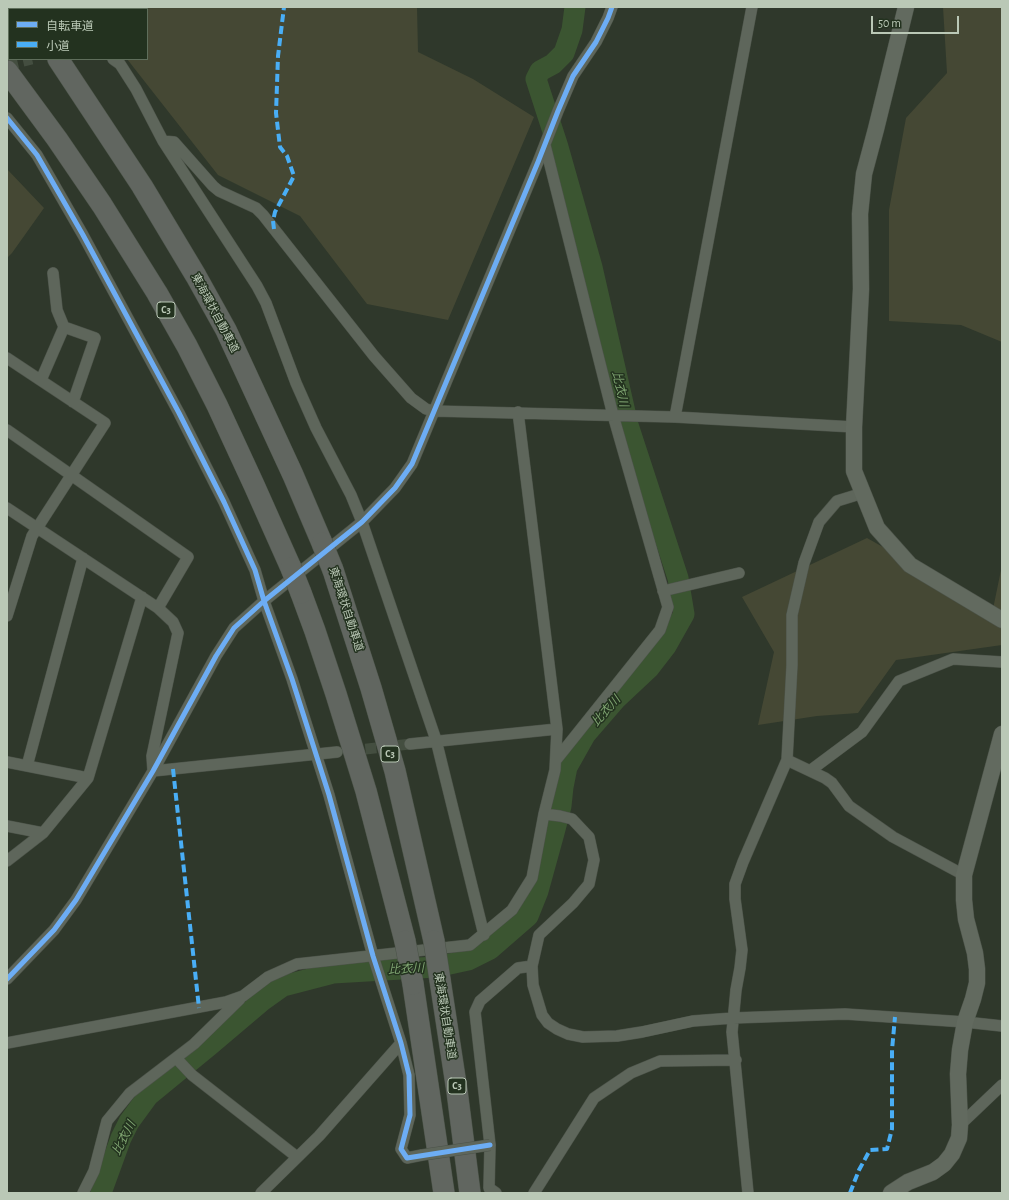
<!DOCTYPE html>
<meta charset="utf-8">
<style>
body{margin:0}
#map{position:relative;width:1009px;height:1200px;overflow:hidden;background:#2f382b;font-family:"Alegreya Sans","Noto Sans JP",sans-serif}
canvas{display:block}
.frame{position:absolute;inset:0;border:8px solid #bac8b6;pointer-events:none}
.legend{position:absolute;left:8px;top:8px;width:140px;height:52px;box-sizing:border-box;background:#23321f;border:1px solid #5f6e5b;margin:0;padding:5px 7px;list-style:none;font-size:12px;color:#bac8b6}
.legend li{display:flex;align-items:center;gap:8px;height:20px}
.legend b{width:20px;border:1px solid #5f6e5b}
.scale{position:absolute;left:871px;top:16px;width:88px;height:18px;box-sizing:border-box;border:2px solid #bac8b6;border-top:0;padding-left:5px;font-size:12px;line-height:14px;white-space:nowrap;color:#bac8b6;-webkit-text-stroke:3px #23321f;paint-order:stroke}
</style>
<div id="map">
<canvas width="1009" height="1200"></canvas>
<div class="frame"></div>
<ul class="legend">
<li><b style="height:5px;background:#6dadf4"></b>自転車道</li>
<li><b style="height:5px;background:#49aef6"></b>小道</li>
</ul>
<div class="scale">50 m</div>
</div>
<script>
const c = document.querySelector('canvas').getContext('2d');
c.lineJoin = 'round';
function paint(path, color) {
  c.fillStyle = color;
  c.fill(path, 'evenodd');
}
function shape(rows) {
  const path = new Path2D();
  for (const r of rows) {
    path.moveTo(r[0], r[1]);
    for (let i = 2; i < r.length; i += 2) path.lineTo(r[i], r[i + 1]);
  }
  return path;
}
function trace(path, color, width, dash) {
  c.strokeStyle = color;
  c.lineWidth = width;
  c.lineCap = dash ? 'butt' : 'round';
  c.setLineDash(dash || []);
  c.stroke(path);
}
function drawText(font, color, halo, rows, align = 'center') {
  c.font = font + ' "Alegreya Sans","Noto Sans JP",sans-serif';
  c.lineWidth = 3;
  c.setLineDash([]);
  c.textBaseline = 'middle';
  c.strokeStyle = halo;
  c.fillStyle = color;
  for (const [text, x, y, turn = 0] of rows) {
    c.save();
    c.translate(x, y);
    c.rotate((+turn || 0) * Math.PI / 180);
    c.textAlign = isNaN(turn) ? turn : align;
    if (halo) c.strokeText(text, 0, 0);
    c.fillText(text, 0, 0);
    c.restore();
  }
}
paint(shape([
 [55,7,417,7,418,52,473,79,534,117,448,320,367,304,300,216,218,175,127,59,147,59,147,9,57,9],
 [943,7,1002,7,1002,342,961,325,889,321,889,210,906,118,947,73],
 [7,169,44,208,12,253,7,258],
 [867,538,993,609,1002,565,1002,645,896,660,858,713,817,716,758,725,774,652,742,597]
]), '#454834');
trace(shape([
 [101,1193,121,1138,129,1122,148,1096,209,1046,262,1001,283,986,333,973,436,967,468,960,490,949,528,916,538,891,554,833,561,806,563,787,567,767,585,735,617,698,649,668,666,646,684,614,678,578,628,425,592,267,558,147,536,79,540,71,553,64,564,53,572,30,575,7]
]), '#3b5531', 21);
trace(shape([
 [7,65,32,59],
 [349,751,410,744]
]), '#444e40', 11, [11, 5.5]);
const street = shape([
 [113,59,120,64,136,89,163,141,257,286,266,303,296,383,316,428,351,495,362,522,436,740,484,935],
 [7,118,37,155,83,235,179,413,224,502,255,570,264,601,292,679,329,795,373,956,401,1043,409,1075,410,1115,401,1149,407,1158,422,1155],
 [163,141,174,142,213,186,219,191,256,208,263,215,374,356,411,398,426,409,434,411,675,417,854,427],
 [545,145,613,415,668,607,660,630,556,760],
 [53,273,57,310,64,327,95,338,73,402],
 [7,358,105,423,32,536,7,616],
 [41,380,64,327],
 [675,417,752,7],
 [7,430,188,557,158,608],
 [7,508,158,608,173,622,178,633,152,756,153,771],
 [663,591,739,573],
 [410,744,557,729],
 [787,760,825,778,832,783,849,806,893,837,964,875],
 [7,762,88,778],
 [27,766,83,558],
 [811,770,862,732,899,681,953,659,1002,662],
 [153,771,337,752],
 [544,814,560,816,572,819,589,837,594,860,589,884,573,903,539,935,532,966,533,985,542,1015,548,1023,557,1029,568,1034,583,1037,617,1036,642,1032,693,1021,733,1018,845,1014,965,1022,1002,1026],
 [7,826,43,833],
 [7,861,43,833,88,778,142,597],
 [7,979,54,930,76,900,153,771,216,656,234,628,264,601,362,522,395,488,412,464,538,162,558,111,573,76,596,42,608,18,612,7],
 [7,1043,226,1002,243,996,268,977,297,964,470,945,512,910,532,878,544,814,555,770,557,729,518,412],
 [176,1058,192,1075,297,1157],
 [960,1125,1002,1085],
 [83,1193,94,1171,107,1121,130,1093,194,1044,240,999],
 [261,1193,319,1136,401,1043],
 [496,1193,489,1188,490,1145,475,1012,480,1001,518,968,532,966],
 [534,1193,594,1098,631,1073,660,1061,736,1060],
 [748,1193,732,1032,736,990,740,968,742,950,735,899,735,884,743,862,787,760,792,665,792,615,804,563,819,522,837,501,863,493]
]);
const secondary = shape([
 [906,7,876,129,864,174,860,214,861,289,854,427,854,471,877,528,910,565,1002,620],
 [891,1193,908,1182,933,1172,944,1164,952,1154,959,1138,960,1125,958,1074,960,1050,965,1022,973,999,977,983,977,969,975,953,966,919,964,900,964,875,1002,734]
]);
const highway = shape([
 [18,7,20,9],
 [58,59,142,186,196,276,226,330,293,475,322,543],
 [7,71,57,139,102,205,157,293,187,346,217,405,254,485,291,568],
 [333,570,371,688,395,771,434,941],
 [301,593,315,631,336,694,366,791,405,941],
 [440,980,457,1091,470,1193],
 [413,984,444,1193]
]);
trace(street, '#4c5349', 12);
trace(secondary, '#4c5349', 17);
trace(highway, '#4b5348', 22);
trace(street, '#5e665b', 11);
trace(secondary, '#626a5f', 16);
trace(highway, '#616660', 21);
const streetBridge = shape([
 [422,1155,490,1145]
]);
const highwayBridge = shape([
 [322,543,333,570],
 [291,568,301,593],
 [405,941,413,984],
 [434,941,440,980]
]);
trace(streetBridge, '#4c5349', 12, []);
trace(highwayBridge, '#4b5348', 22, []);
trace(streetBridge, '#5e665b', 11);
trace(highwayBridge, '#616660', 21);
trace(shape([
 [274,229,273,221,275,212,294,176,287,156,280,147,276,113,278,56,284,7],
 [173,769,199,1008],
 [850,1193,859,1170,870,1150,887,1149,892,1129,892,1050,895,1017]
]), '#49aef6', 4, [8, 4]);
trace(shape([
 [7,118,37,155,83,235,179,413,224,502,255,570,264,601,292,679,329,795,373,956,401,1043,409,1075,410,1115,401,1149,407,1158,490,1145],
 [7,979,54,930,76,900,153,771,216,656,234,628,264,601,362,522,395,488,412,464,538,162,558,111,573,76,596,42,608,18,612,7]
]), '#6dadf4', 5);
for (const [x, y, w] of [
 [166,310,18],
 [390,754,18],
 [457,1086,18]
]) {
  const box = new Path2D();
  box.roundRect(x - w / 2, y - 8, w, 16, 3);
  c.fillStyle = '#23321f';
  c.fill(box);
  trace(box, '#bac8b6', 1);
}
drawText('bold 10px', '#bac8b6', null, [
 ["C3",166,310],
 ["C3",390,754],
 ["C3",457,1086]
]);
drawText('11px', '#bac8b6', '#23321f', [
 ["東海環状自動車道",215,313,62],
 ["東海環状自動車道",346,609,72],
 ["東海環状自動車道",445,1016,81]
]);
drawText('italic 12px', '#7fa471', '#23321f', [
 ["比衣川",620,389,77],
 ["比衣川",606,711,-48],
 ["比衣川",406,969,-3],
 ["比衣川",124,1138,-63]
]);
</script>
